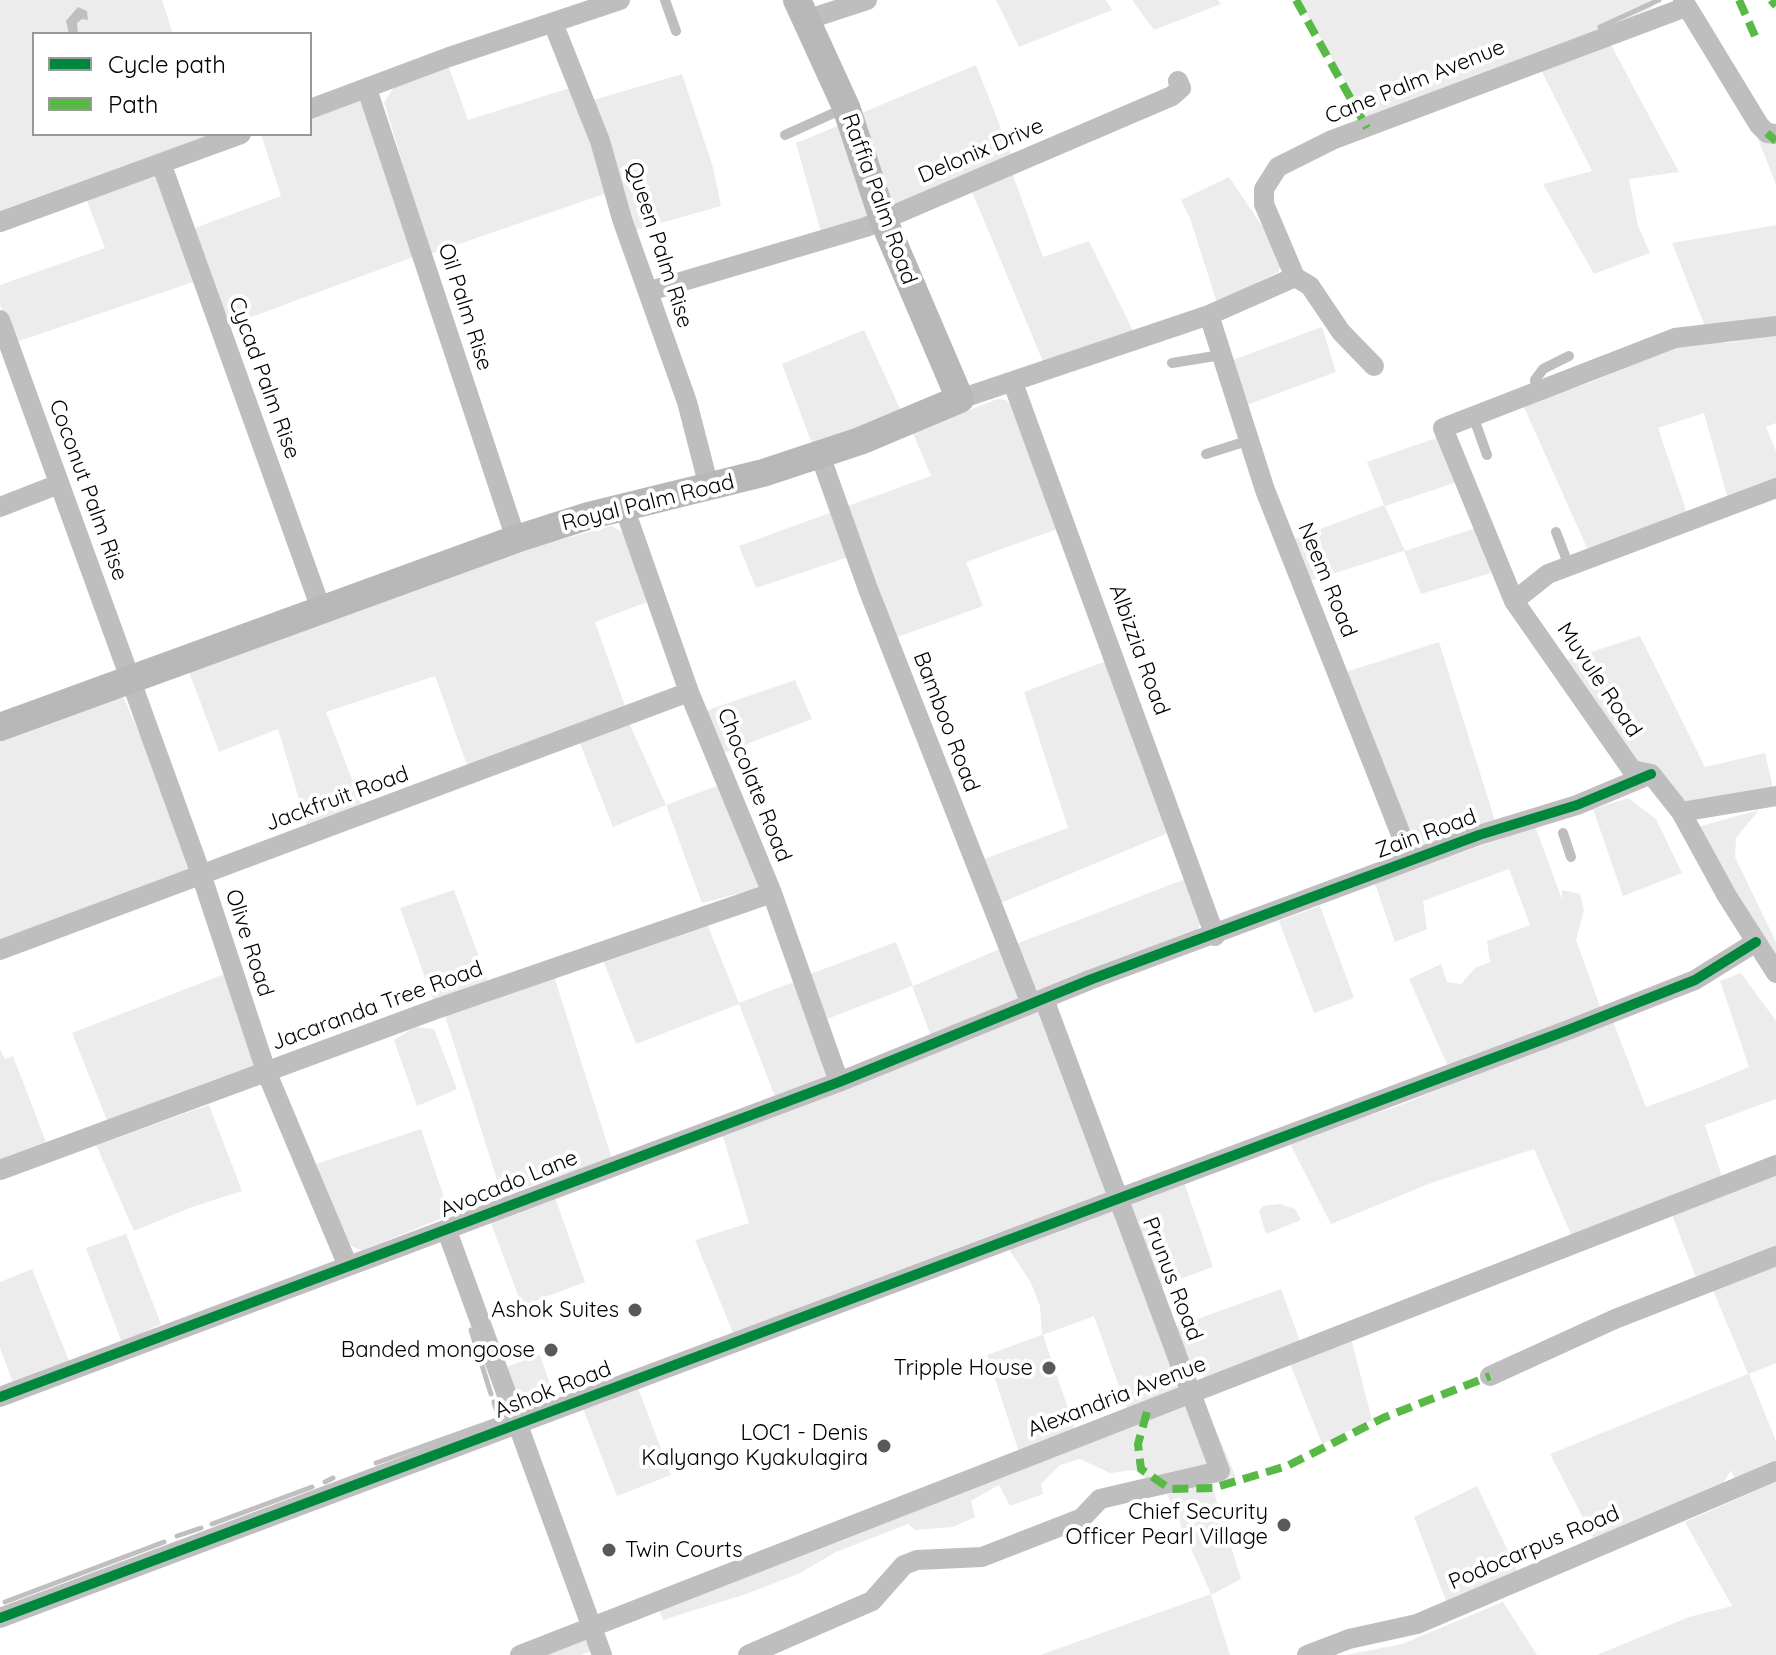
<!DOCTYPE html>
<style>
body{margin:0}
#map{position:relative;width:1776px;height:1655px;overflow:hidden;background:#fff;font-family:Quicksand,sans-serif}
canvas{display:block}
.legend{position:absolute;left:32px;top:32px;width:280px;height:104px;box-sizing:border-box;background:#fff;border:2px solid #999;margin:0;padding:10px 14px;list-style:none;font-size:24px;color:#000}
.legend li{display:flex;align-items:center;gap:16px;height:40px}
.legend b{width:40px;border:2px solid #999}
</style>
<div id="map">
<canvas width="1776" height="1655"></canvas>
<ul class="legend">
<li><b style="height:10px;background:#00873e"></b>Cycle path</li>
<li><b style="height:10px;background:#58b947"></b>Path</li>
</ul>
</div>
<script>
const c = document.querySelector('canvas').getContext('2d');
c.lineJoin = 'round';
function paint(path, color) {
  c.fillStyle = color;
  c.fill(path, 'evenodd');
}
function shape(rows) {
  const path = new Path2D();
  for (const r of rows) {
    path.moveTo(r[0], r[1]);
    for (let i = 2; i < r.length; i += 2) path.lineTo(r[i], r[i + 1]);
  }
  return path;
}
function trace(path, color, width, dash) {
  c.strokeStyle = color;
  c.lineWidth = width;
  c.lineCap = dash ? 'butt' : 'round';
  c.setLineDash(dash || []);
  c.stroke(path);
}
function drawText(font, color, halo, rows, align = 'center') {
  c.font = font + ' Quicksand,sans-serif';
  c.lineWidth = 8;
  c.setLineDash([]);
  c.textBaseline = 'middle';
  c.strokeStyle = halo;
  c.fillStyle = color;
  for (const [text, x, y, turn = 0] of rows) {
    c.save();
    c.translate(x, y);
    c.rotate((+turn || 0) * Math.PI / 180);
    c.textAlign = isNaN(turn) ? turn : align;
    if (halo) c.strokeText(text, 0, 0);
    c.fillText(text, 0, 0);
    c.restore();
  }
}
paint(shape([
 [0,0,162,0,173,34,34,34,34,134,207,134,209,141,0,217],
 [996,0,1106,0,1112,10,1019,47],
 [1132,0,1218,0,1221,4,1154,30],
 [1299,0,1660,0,1651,8,1601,30,1366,119],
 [1610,43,1679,172,1629,179,1638,226,1650,253,1594,274,1543,184,1592,171,1541,70],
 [448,65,468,120,570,88,590,132,607,193,430,254,384,102,395,86],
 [976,65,1013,159,884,212,857,115],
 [682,74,713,167,721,206,636,230,590,101],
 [361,100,416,256,227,326,192,229,281,196,261,134,310,134,310,116],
 [847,122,873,216,822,236,796,143],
 [1758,139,1776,142,1776,185,1774,179],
 [1011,170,1043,257,1089,241,1134,333,1044,364,970,187],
 [157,172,193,282,16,342,0,305,0,285,105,248,86,198],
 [1229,177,1279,251,1281,266,1278,272,1217,303,1190,218,1181,200],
 [1776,225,1776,323,1706,329,1672,243],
 [1322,327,1336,372,1241,407,1230,361],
 [864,330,902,413,814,449,782,364],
 [1776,335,1776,423,1766,427,1776,451,1776,483,1728,500,1704,413,1658,428,1688,516,1588,550,1523,405,1589,383,1670,349,1707,340,1727,343],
 [997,399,1006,400,1013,407,1060,528,966,562,983,606,895,638,845,507,931,476,913,433],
 [1439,437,1457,482,1385,506,1405,551,1476,528,1491,573,1421,594,1404,551,1310,581,1291,540,1384,505,1367,462],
 [835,511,851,556,756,588,739,546],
 [612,526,622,532,629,546,647,602,595,622,626,709,468,768,435,676,326,712,363,808,308,829,278,729,219,752,188,669,526,549],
 [1640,636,1705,767,1765,753,1774,793,1697,814,1668,802,1647,786,1564,661],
 [1439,642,1496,824,1418,847,1363,724,1346,672],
 [1106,661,1168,833,998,904,981,860,1068,828,1024,692],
 [795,680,812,719,718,755,705,711],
 [122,694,155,769,192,872,0,942,0,741],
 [629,723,666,805,730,781,767,886,702,903,666,805,613,827,579,741],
 [1628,798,1656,819,1682,873,1623,896,1593,809],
 [1759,810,1736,838,1735,857,1776,942,1776,971,1690,829],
 [1535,826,1562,899,1562,890,1580,894,1584,910,1576,940,1602,1012,1449,1069,1409,979,1441,964,1447,982,1461,984,1475,968,1490,962,1487,941,1530,925,1509,869,1423,901,1427,929,1395,942,1375,884],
 [1188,878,1201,921,1197,932,1041,991,1032,988,1016,944],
 [454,890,489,984,435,1005,400,908],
 [1320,906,1354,998,1314,1013,1279,921],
 [705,919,739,1003,796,981,826,1076,820,1082,776,1099,739,1004,636,1044,601,955],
 [896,942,913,986,1002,948,1021,994,1017,1006,932,1039,912,986,822,1021,805,976],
 [227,973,258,1067,109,1125,72,1033],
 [553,973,612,1159,502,1195,445,1016],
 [1741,973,1776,1021,1776,1099,1705,1125,1723,1180,1573,1239,1534,1149,1431,1183,1331,1224,1289,1142,1398,1106,1612,1019,1646,1107,1701,1087,1749,1067,1720,981],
 [1048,1007,1123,1197,997,1233,733,1333,695,1240,749,1223,721,1130],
 [415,1027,434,1029,457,1089,417,1106,394,1040],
 [0,1049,5,1059,13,1056,48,1147,0,1165],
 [209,1105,242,1191,192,1207,134,1231,96,1145],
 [421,1129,450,1215,363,1250,357,1249,349,1244,316,1164],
 [1776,1173,1776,1254,1699,1285,1672,1215],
 [1183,1179,1213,1267,1157,1287,1126,1199],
 [553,1192,585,1282,522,1306,489,1218],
 [1112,1204,1181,1388,1127,1409,1094,1316,1043,1335,1075,1429,1019,1452,987,1355,1042,1335,1040,1306,1031,1283,1008,1248],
 [1279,1204,1295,1209,1301,1220,1266,1234,1259,1211,1263,1206],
 [126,1234,161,1324,122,1343,86,1248],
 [1776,1262,1776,1363,1749,1374,1776,1441,1776,1467,1736,1483,1731,1470,1720,1489,1597,1545,1550,1454,1748,1374,1712,1288],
 [32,1269,70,1363,13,1383,0,1348,0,1282],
 [1281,1289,1300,1341,1205,1377,1196,1374,1175,1327],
 [1351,1338,1372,1420,1322,1444,1289,1361],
 [540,1355,556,1402,522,1413,503,1368],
 [637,1385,671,1475,617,1496,582,1406],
 [1201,1396,1236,1477,1212,1485,1241,1579,1211,1595,1230,1655,1040,1655,1211,1594,1166,1492,1134,1470,1110,1473,1080,1459,1060,1465,1041,1484,1043,1494,1010,1506,999,1485,971,1501,975,1517,953,1527,915,1530,908,1524,836,1552,800,1573,749,1593,663,1620,658,1607],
 [1776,1482,1776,1655,1597,1655,1689,1617,1732,1606,1685,1522],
 [1477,1486,1522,1580,1450,1611,1414,1517],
 [1503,1602,1537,1655,1346,1655,1402,1644],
 [587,1635,591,1651,581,1655,537,1655]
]), '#ececec');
paint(shape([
 [78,7,87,11,88,20,82,19,77,23,78,34,69,34,66,21]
]), '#bfbfbf');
trace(shape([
 [1600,27,1659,0],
 [471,1330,491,1394],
 [376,1463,499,1419,494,1402],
 [325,1482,333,1478],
 [212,1524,312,1487],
 [177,1536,201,1528],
 [5,1602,164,1542]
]), '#bfbfbf', 5);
trace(shape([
 [665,0,676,31],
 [785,135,845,108],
 [1172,363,1221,355],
 [1537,390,1535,380,1543,369,1569,356],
 [1473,416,1487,455],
 [1206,454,1247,441],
 [1556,532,1569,566],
 [1563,833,1571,857]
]), '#bebebe', 10);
trace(shape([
 [1683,0,1759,125,1767,133,1776,134],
 [806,20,867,0],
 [553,23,600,141,622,219,687,402,709,487],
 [367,89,516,539],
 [310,109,449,57,620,0],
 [161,163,321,609],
 [0,222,241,134],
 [1295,277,1264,204,1264,189,1278,167,1332,140,1686,7],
 [1295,277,1310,286,1341,332,1374,366],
 [650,291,866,227,1172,96,1181,88,1178,81],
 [1209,315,1265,490,1411,860],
 [0,320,201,874,266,1071,348,1266],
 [1776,326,1675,338,1443,428,1514,601,1632,770,1651,774,1681,812,1727,896,1776,973],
 [1013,383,1215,936],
 [960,399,1209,315,1295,277],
 [820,455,868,589,1031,1004],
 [0,507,59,484],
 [624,507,689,692,772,893,839,1082],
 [1514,601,1548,574,1776,488],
 [1681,812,1776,796],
 [0,950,689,692],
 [0,1170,436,1009,772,893],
 [447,1231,602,1655],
 [1490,1376,1615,1319,1776,1256],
 [0,1397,839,1082,1092,979,1479,835,1577,805,1651,774],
 [0,1618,1568,1030,1695,980,1756,942],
 [520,1655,1776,1165],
 [748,1655,872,1601,904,1565,917,1560,982,1557,1082,1518,1100,1499,1220,1471,1044,999],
 [1307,1655,1349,1639,1417,1624,1776,1471]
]), '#bebebe', 20);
trace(shape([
 [0,727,516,539,588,516,763,473,860,441,960,399,883,219,846,107,797,0]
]), '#b8b8b8', 28);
trace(shape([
 [1296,0,1367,128],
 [1739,0,1755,36],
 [1771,0,1776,6],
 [1767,133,1776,141],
 [1147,1412,1138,1444,1141,1469,1170,1489,1213,1488,1287,1466,1383,1418,1490,1376]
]), '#58b947', 8, [16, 8]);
trace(shape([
 [0,1397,839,1082,1092,979,1479,835,1577,805,1651,774],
 [0,1618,1568,1030,1695,980,1756,942]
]), '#00873e', 10);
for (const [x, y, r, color] of [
 [635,1310,8,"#595959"],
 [551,1350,8,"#595959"],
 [1049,1368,8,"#595959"],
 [884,1446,8,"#595959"],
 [1284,1525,8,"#595959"],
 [609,1550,8,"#595959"]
]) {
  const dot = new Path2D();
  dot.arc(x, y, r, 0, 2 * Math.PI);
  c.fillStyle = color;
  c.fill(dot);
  trace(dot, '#fff', 3);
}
drawText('22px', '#000', '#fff', [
 ["Cane Palm Avenue",1415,82,-22],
 ["Delonix Drive",981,151,-23],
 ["Raffia Palm Road",879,199,70],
 ["Queen Palm Rise",659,245,72],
 ["Oil Palm Rise",465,307,72],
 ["Cycad Palm Rise",264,378,70],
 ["Coconut Palm Rise",88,490,70],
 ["Royal Palm Road",648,503,-14],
 ["Neem Road",1327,580,68],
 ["Albizzia Road",1139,650,70],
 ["Muvule Road",1599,680,56],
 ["Bamboo Road",946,722,69],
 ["Chocolate Road",754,785,68],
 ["Jackfruit Road",337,799,-20],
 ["Zain Road",1426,834,-20],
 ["Olive Road",249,943,72],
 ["Jacaranda Tree Road",377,1006,-20],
 ["Avocado Lane",509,1184,-22],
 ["Prunus Road",1172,1279,69],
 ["Ashok Road",553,1390,-21],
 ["Alexandria Avenue",1117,1397,-21],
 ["Podocarpus Road",1534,1548,-23]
]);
drawText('22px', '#000', '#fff', [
 ["Ashok Suites",619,1310],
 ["Banded mongoose",535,1350],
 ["Tripple House",1033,1368],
 ["LOC1 - Denis",868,1433],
 ["Kalyango Kyakulagira",868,1458],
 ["Chief Security",1268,1512],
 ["Officer Pearl Village",1268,1537],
 ["Twin Courts",625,1550,"left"]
], 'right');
</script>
